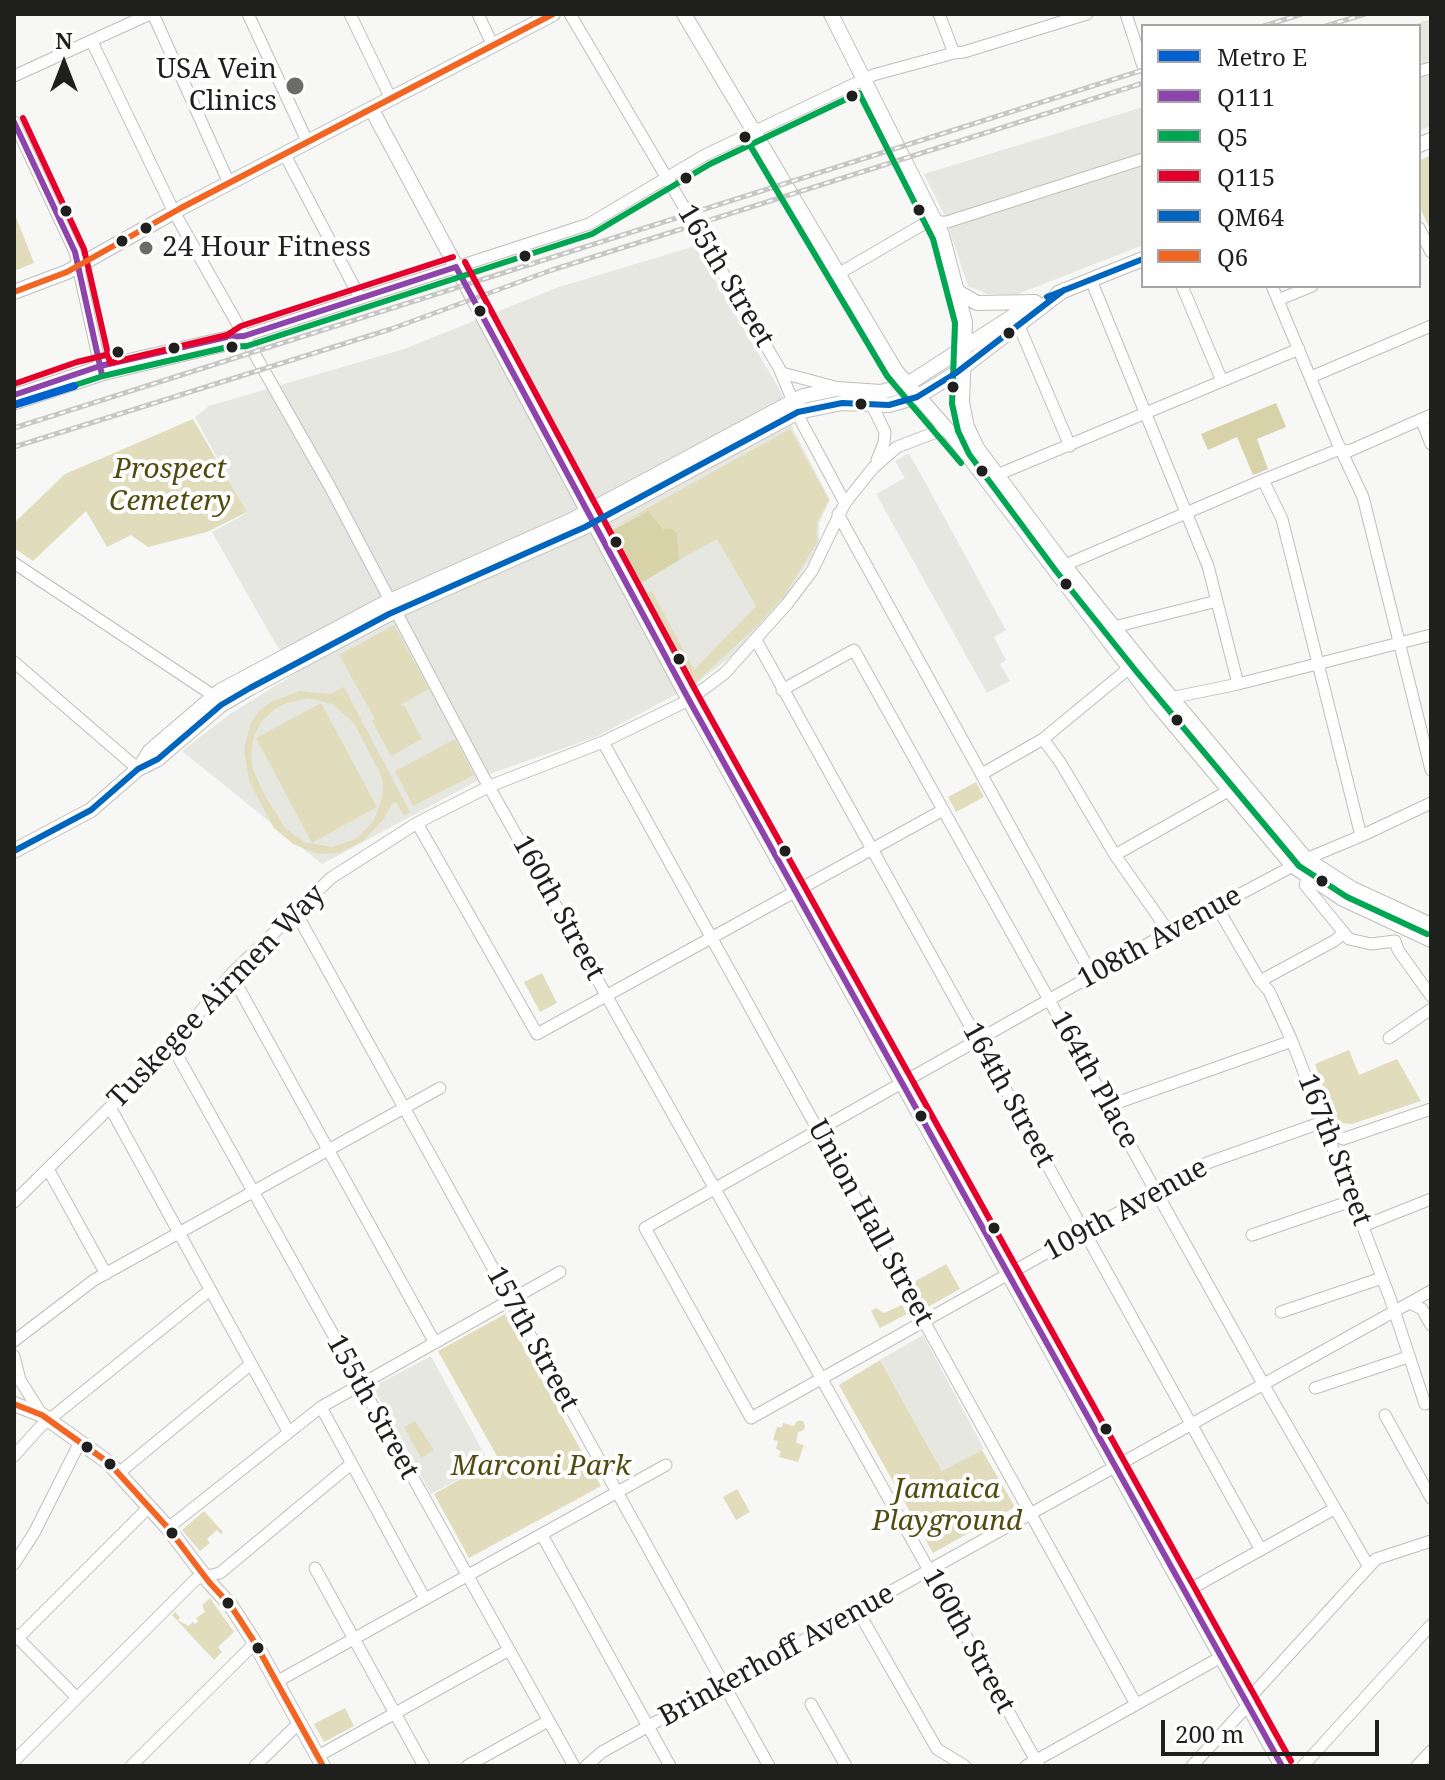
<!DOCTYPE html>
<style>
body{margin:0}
#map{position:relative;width:1445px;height:1780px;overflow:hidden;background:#f7f7f5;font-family:"Noto Serif",serif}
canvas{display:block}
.frame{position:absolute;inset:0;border:16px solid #1f1f1e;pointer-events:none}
.legend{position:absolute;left:1141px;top:24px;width:280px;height:264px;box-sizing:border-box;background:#fff;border:2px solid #a5a5a5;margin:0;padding:10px 14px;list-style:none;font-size:24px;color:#1f1f1e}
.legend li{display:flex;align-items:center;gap:16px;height:40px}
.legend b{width:40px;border:2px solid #a5a5a5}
.north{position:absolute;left:24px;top:24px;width:80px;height:80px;-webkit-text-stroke:6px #fff;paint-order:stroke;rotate:0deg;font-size:22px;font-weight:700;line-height:32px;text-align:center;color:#1f1f1e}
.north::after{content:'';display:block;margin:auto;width:28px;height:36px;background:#1f1f1e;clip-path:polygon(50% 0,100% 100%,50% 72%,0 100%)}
.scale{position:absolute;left:1161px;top:1720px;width:218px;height:36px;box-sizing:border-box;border:4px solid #1f1f1e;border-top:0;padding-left:10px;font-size:24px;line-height:28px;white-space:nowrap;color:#1f1f1e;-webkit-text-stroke:6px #fff;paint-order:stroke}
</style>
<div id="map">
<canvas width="1445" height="1780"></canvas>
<div class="frame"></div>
<ul class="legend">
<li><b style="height:10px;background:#0062cf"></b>Metro E</li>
<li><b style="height:10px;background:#8e44ad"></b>Q111</li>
<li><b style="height:10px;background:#00a651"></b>Q5</li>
<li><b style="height:10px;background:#e4002b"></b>Q115</li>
<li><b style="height:10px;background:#0065bd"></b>QM64</li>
<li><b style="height:10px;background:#f26522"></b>Q6</li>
</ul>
<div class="north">N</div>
<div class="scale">200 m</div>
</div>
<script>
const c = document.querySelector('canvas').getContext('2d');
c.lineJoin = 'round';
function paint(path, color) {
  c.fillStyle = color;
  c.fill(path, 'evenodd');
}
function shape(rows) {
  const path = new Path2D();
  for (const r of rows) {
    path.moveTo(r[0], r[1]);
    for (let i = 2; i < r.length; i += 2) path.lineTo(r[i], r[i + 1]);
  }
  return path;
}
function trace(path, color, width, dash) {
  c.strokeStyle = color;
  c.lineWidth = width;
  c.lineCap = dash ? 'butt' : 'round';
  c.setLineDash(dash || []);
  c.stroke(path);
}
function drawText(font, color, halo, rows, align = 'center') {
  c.font = font + ' "Noto Serif",serif';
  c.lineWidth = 8;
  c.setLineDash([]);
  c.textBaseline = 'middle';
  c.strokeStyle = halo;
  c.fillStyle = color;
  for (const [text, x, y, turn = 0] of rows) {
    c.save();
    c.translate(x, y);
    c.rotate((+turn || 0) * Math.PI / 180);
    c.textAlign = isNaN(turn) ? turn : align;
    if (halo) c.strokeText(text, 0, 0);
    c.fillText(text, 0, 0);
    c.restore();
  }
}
paint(shape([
 [1431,19,1431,126,1419,131,1419,26,1409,26],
 [1143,107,1143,245,1018,294,987,294,968,286,944,214,924,174],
 [695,246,781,392,794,431,830,500,819,523,819,547,784,598,734,654,696,684,596,737,492,773,322,864,182,751,230,714,296,673,275,643,212,532,247,513,195,417,209,406,404,349,559,287],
 [909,453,1006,630,994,637,1006,660,1000,664,1010,681,987,693,876,494,905,478,895,461],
 [923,1335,984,1449,943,1472,880,1360],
 [431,1356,489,1463,431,1494,373,1387]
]), '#e7e7e1');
paint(shape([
 [1431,155,1431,231,1419,206,1419,161],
 [14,212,34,263,14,271],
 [193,419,247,512,207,532,148,547,131,535,107,547,86,511,33,561,14,548,14,523,65,474],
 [790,429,829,500,817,523,817,543,784,596,756,627,693,685,644,593,652,591,694,670,756,606,717,539,679,560,677,534,663,530,648,511,610,529],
 [394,625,429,689,397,707,404,705,422,739,391,756,372,721,375,719,339,655],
 [344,687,410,812,404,816,396,802,392,804,383,820,363,841,339,853,318,854,293,844,274,828,249,781,244,748,251,723,258,712,271,702,300,691,330,694],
 [309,698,332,704,354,723,380,773,383,784,382,798,373,822,356,839,332,847,304,842,285,828,263,792,252,767,251,754,254,736,262,721,275,709,287,703],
 [321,703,377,807,312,843,256,738],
 [455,739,474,775,413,806,395,771],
 [976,782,984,797,956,812,948,797],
 [542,973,557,1003,540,1012,524,982],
 [1349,1050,1359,1075,1397,1059,1421,1101,1352,1124,1340,1123,1333,1114,1315,1064],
 [946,1264,960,1289,926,1308,912,1283],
 [902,1305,907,1314,880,1328,871,1311,876,1308,884,1313],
 [505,1314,601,1486,469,1558,434,1494,498,1458,438,1351],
 [880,1360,942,1471,982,1450,1015,1507,933,1553,839,1385],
 [415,1421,434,1450,421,1458,404,1427],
 [797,1421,803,1421,805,1426,804,1430,798,1432,796,1443,804,1445,798,1462,779,1457,781,1451,776,1449,778,1441,773,1440,777,1427,782,1427,783,1423,794,1426],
 [737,1489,750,1512,736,1520,723,1497],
 [204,1511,223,1532,221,1534,217,1530,207,1539,210,1543,200,1551,182,1530],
 [210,1598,234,1632,218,1647,222,1652,214,1660,172,1615,175,1612,180,1617,178,1620,188,1626,193,1622,195,1624,198,1621,196,1618,205,1612,202,1605],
 [345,1708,354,1726,324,1742,314,1724]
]), '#e1ddbc');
paint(shape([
 [1276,403,1286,427,1257,439,1268,469,1253,475,1237,437,1208,450,1201,434],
 [648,511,663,529,673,529,677,534,679,560,638,585,611,531]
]), '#d7d2a7');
const minor = shape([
 [153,14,229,183],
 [248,14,308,143],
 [350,14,391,99],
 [478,14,493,46],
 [570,14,779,368,802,423,845,503],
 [939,14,954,53],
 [1126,14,1143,66],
 [92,42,174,212,329,485,483,776,1039,1766],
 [1419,71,1431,68],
 [14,76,150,14],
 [14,122,75,252,102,375],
 [285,155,360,298],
 [1419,228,1431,252],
 [838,274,927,222,947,222,1143,159],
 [1091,280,1208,566,1238,684],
 [1182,286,1222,381],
 [1272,286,1338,444,1363,497,1431,770],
 [1278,300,1312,286],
 [1019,326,1070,446],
 [782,373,835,387],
 [1311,377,1431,326],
 [14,395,100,366,227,337,244,336,589,224,705,155,873,75,954,53,964,52,1087,14],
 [14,404,102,375,231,344,240,338],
 [872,405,885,432,884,443,877,460],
 [1421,419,1431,444],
 [997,475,1299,349],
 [1263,480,1282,519,1361,836],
 [838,514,1092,975],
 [14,563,208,692,219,702],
 [1058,568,1263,480,1340,449,1349,451,1431,415],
 [1114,627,1217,601],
 [756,640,1261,1550],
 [14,662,138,769],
 [782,690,854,650,1270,1396,1369,1567],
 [1170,698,1238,684,1431,635],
 [1043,739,1060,762,1115,855,1169,932],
 [603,742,1136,1704],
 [982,774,1043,739,1134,664],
 [1431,803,1361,836,1306,859,1169,932,645,1228,751,1418,1207,1163,1317,1124,1343,1139,1431,1109],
 [417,823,537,1034,943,810],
 [1115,855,1228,791],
 [1308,876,1305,885,1349,939,1371,944,1395,941],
 [1217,907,1260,981,1269,991,1292,1041,1390,1298,1425,1404],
 [295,911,769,1766],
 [1395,941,1398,950,1431,996],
 [231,974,435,1343],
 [1260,981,1334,941,1344,933],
 [1389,1038,1431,1009],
 [172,1046,574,1766],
 [1108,1106,1292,1041],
 [111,1109,288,1431],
 [48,1169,106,1274],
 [14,1202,172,1046,231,974,331,878,417,823,490,786,603,742,689,700,725,673,787,604,812,571,845,503,873,468,897,447,947,428],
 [1363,1226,1431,1199],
 [1252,1235,1354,1200],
 [1410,1303,1422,1309,1431,1325],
 [1281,1312,1382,1278],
 [14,1341,94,1280,440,1088],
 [14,1356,20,1380,42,1415],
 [1315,1388,1408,1357],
 [321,1407,425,1599],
 [1385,1415,1431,1498],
 [14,1456,40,1427,210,1290],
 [120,1472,251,1364],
 [168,1528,321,1407,560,1272],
 [542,1535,670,1766],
 [14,1564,34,1533,80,1442],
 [315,1568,424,1766],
 [1185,1592,1334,1509],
 [858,1611,937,1749,965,1766],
 [14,1634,77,1698],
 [18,1638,149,1507],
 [278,1681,666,1465],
 [811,1704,846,1766],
 [318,1756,509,1650],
 [14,1761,196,1579,220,1573,351,1464],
 [131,1766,255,1643],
 [255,1766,300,1722],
 [467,1766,548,1721],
 [586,1766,602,1752,1431,1291],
 [1026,1766,1221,1657],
 [1192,1766,1248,1705,1253,1694,1376,1559,1431,1541],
 [1303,1766,1431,1625],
 [1417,1766,1431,1751]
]);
const major = shape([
 [684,14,896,371,953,436,1156,703,1293,866,1343,899,1431,940],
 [831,14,942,235,965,322,962,402,967,427,977,448,1064,565,1144,665,1306,859,1351,888,1431,925],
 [372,110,689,700,1282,1766],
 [1419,145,1431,140],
 [14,292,67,272,181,208,553,14],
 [958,292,977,303,1035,302],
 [1058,293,1143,259],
 [140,767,150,751,220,691,383,604,572,520,803,396,837,389,881,392,906,385,1035,302],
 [14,851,91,810,138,769,158,759,221,705,250,688,389,614,585,527,798,412,842,403,889,405,917,397,956,373,1064,290],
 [14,1404,42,1415,109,1463,168,1528,209,1582,231,1606,255,1643,323,1766]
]);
trace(minor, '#bebebc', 13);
trace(major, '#bebebc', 16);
trace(minor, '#fefefe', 11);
trace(major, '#fefefe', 14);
const rail = shape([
 [1264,26,1302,14],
 [1326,26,1365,14],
 [14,428,1143,70],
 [14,447,391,329,552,270,1143,83]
]);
trace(rail, '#c7c7c6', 5);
trace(rail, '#fff', 2, [6]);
trace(shape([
 [14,122,75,252,102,375],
 [456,267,689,700,1282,1766],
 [14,395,100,366,227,337,244,336,456,267]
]), '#8e44ad', 6);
trace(shape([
 [745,137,887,376,961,463],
 [17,404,103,376,228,347,247,346,592,234,710,164,859,93,933,239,955,323,952,404,958,431,969,454,1056,571,1136,671,1299,866,1347,897,1427,934]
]), '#00a651', 6);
trace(shape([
 [23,118,84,249,110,363,227,335,241,326,453,257],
 [465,262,698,695,1291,1761],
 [14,384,77,362,118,352]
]), '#e4002b', 6);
trace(shape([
 [1047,297,1143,259],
 [14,851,91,810,138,769,158,759,221,705,250,688,389,614,585,527,798,412,842,403,889,405,917,397,956,373,1064,290]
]), '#0065bd', 6);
trace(shape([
 [14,292,67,272,181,208,553,14],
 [14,1404,42,1415,109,1463,168,1528,209,1582,231,1606,255,1643,323,1766]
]), '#f26522', 6);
trace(shape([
 [14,405,74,386]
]), '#0062cf', 8);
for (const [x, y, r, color] of [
 [295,86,10,"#6b6b69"],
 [852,96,7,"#1f1f1e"],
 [745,137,7,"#1f1f1e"],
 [686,178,7,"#1f1f1e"],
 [919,210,7,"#1f1f1e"],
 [66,211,7,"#1f1f1e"],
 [146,228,7,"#1f1f1e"],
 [122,241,7,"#1f1f1e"],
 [146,248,8,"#6b6b69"],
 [525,256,7,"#1f1f1e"],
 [480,311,7,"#1f1f1e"],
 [1009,333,7,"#1f1f1e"],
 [232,347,7,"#1f1f1e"],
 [174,348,7,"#1f1f1e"],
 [118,352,7,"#1f1f1e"],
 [953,387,7,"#1f1f1e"],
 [861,404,7,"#1f1f1e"],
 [982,471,7,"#1f1f1e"],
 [616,542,7,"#1f1f1e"],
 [1066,584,7,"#1f1f1e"],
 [679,659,7,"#1f1f1e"],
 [1177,720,7,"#1f1f1e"],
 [785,851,7,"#1f1f1e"],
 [1322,881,7,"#1f1f1e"],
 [921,1116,7,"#1f1f1e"],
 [994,1228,7,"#1f1f1e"],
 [1106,1429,7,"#1f1f1e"],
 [87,1447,7,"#1f1f1e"],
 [110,1464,7,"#1f1f1e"],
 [172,1533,7,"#1f1f1e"],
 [228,1603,7,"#1f1f1e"],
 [258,1648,7,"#1f1f1e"]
]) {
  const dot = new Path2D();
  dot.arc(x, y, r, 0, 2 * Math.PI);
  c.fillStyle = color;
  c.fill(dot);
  trace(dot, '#fff', 3);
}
drawText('28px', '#1f1f1e', '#fff', [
 ["USA Vein",277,70],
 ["Clinics",277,102],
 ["24 Hour Fitness",162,248,"left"]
], 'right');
drawText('28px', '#1f1f1e', '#fff', [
 ["165th Street",725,276,59],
 ["160th Street",558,908,61],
 ["108th Avenue",1160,938,-29],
 ["Tuskegee Airmen Way",217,997,-46],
 ["164th Place",1094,1080,61],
 ["164th Street",1008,1095,61],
 ["167th Street",1334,1150,69],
 ["109th Avenue",1126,1210,-29],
 ["Union Hall Street",870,1223,61],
 ["157th Street",532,1339,61],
 ["155th Street",372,1407,61],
 ["160th Street",968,1641,61],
 ["Brinkerhoff Avenue",777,1656,-29]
]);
drawText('italic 28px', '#524b0f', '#fff', [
 ["Prospect",170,470],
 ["Cemetery",170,502],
 ["Marconi Park",541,1467],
 ["Jamaica",947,1490],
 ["Playground",947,1522]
]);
</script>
